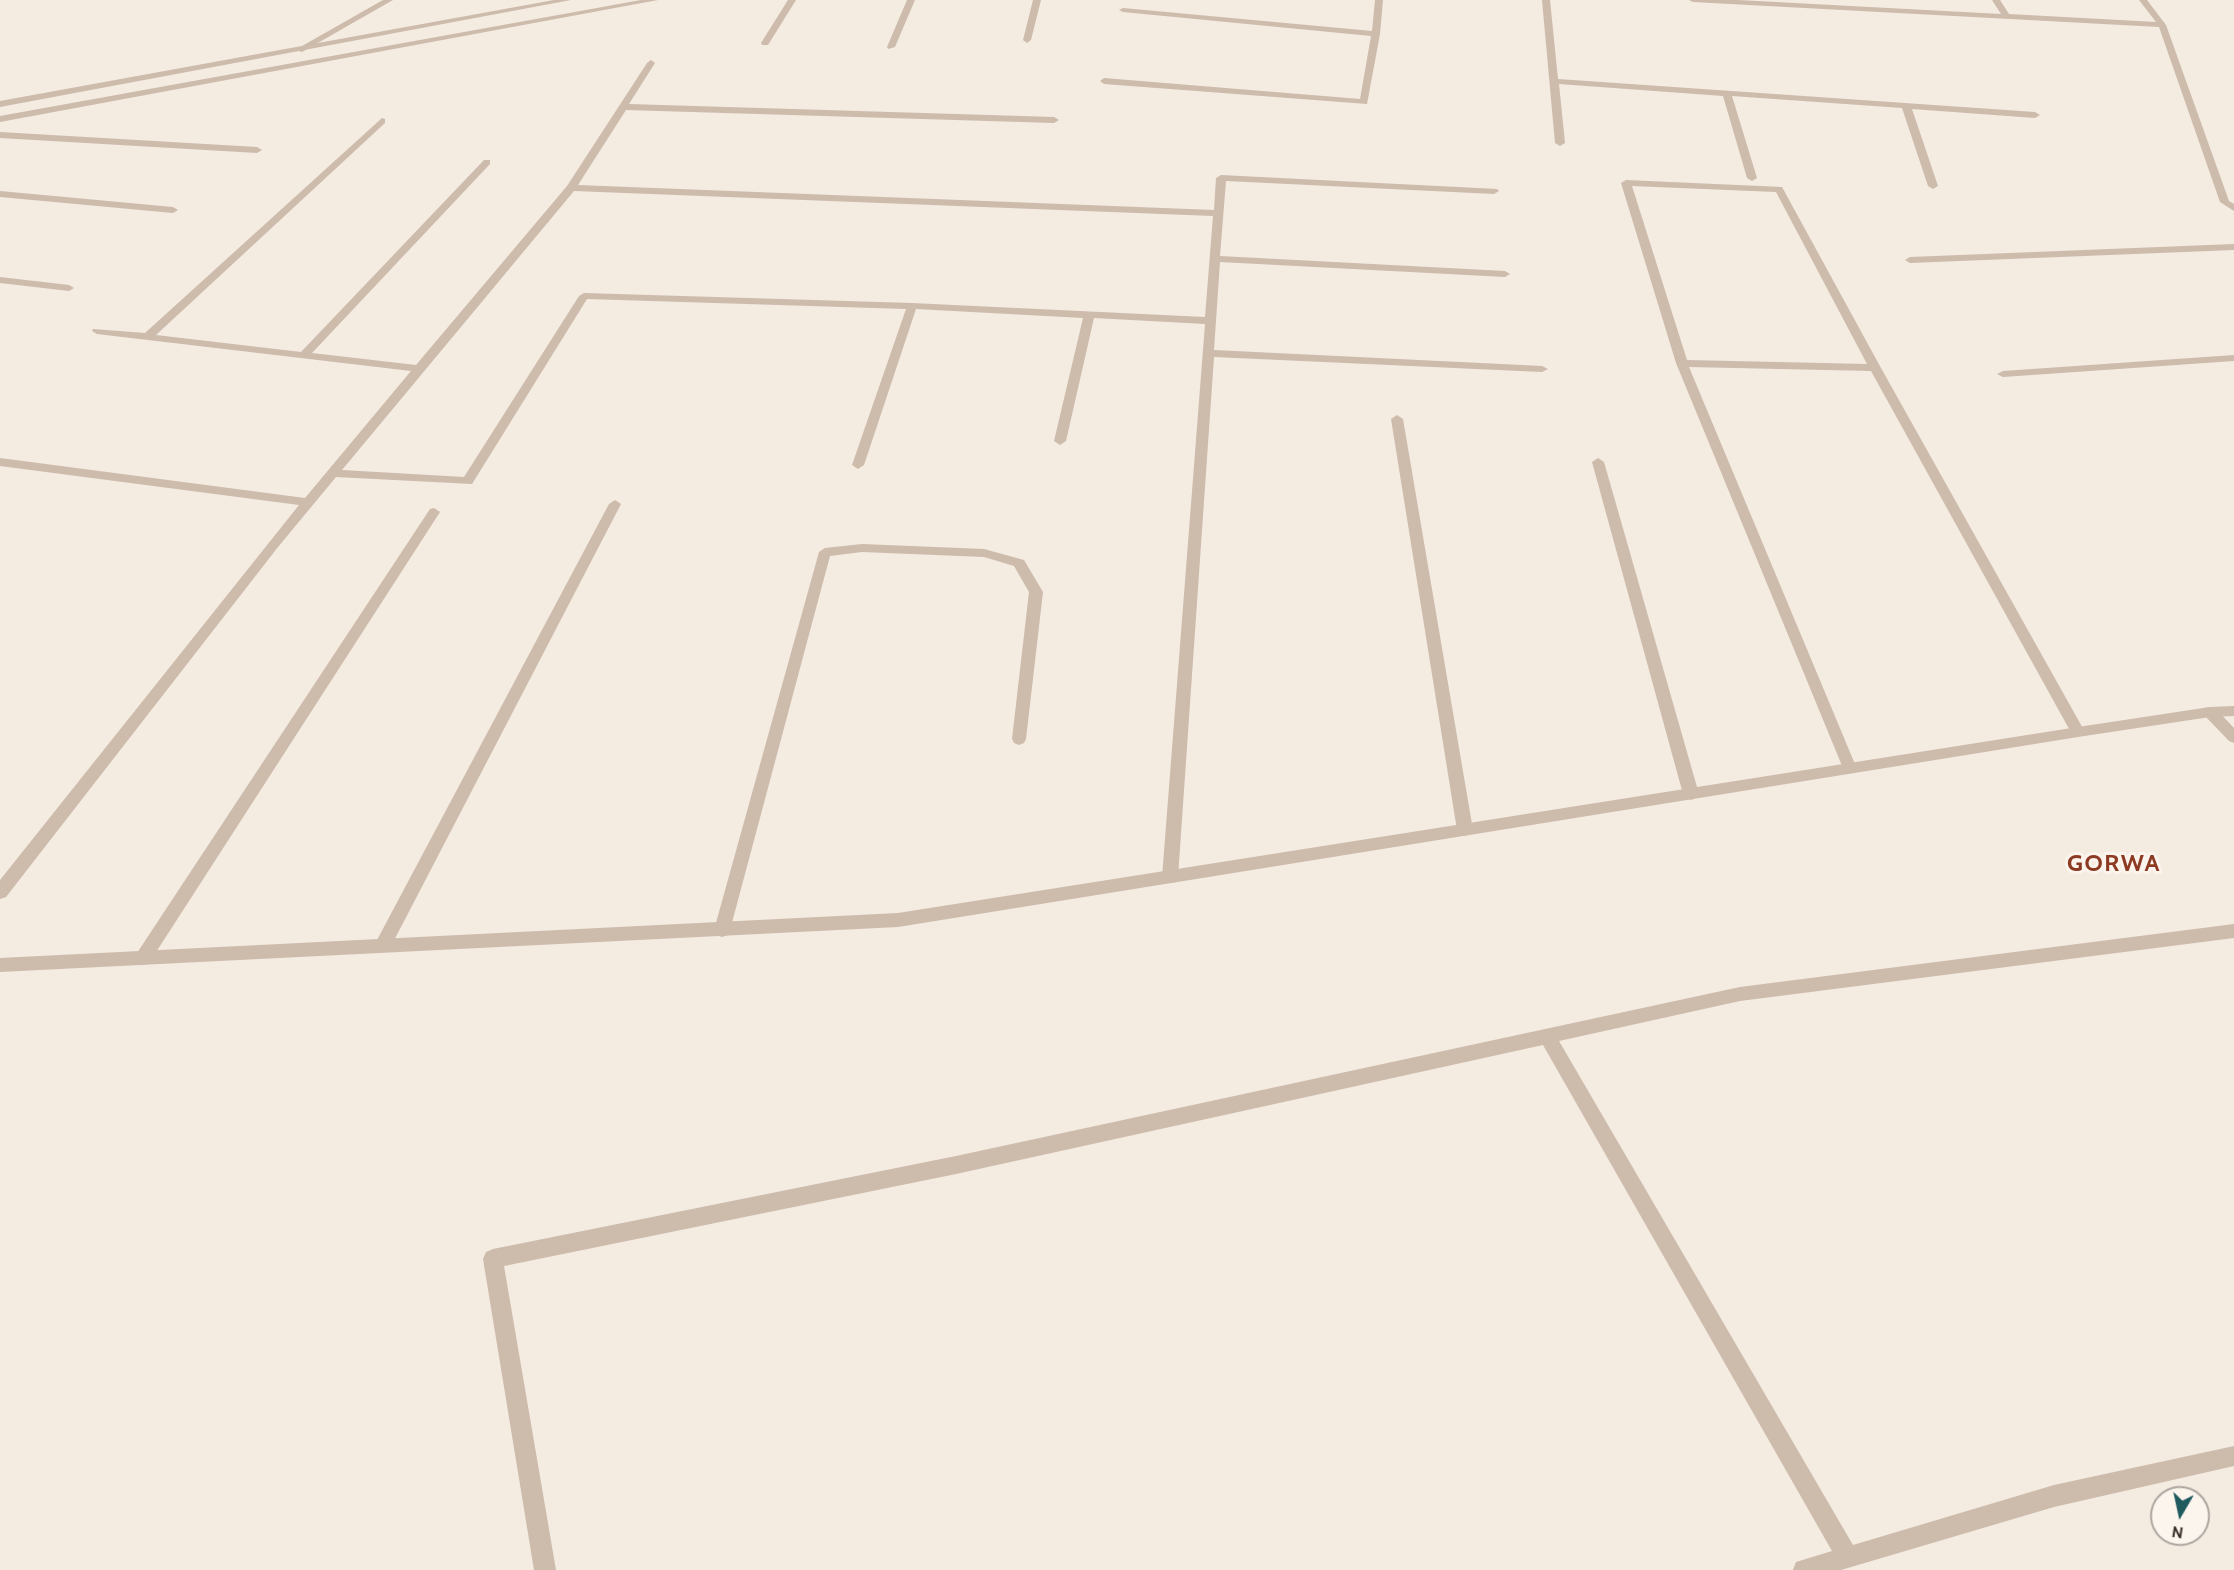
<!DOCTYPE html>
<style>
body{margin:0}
#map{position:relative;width:2234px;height:1570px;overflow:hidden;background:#f4ebe1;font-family:Cabin,sans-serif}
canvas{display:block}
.north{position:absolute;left:2150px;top:1486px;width:60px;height:60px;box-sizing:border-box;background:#fbf5ee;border:2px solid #aea6a0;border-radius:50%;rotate:189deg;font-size:16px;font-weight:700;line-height:24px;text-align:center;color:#3b302b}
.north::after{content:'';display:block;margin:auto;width:21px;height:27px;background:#1f5a5e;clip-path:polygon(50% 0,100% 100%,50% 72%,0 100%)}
</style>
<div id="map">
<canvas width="2234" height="1570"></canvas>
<div class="north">N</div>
</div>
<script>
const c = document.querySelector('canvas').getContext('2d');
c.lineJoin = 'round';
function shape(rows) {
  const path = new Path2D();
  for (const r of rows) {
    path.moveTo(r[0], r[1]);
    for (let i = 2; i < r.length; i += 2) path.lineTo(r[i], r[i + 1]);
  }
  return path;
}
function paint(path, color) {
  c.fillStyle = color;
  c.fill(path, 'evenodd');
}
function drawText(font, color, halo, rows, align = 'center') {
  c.font = font + ' Cabin,sans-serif';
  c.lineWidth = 6;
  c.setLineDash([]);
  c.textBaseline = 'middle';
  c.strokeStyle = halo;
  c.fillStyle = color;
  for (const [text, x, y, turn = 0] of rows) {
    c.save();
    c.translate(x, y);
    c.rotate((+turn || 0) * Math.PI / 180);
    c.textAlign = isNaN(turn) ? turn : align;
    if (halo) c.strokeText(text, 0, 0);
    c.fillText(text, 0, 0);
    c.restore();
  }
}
paint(shape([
 [383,0,393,0,302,52,295,50,383,0],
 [788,0,796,0,768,45,762,45,761,43,788,0],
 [907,0,915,0,895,47,888,49,887,47,907,0],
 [1033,0,1041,0,1031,40,1027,43,1023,40,1033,0],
 [1375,0,1383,0,1380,34,1367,104,1104,84,1100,81,1104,78,1360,99,1371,36,1123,12,1119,10,1123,8,1372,31,1375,0],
 [1542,0,1550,0,1558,79,2035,112,2040,115,2035,118,1912,109,1938,186,1933,189,1928,186,1902,108,1732,96,1757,178,1752,181,1747,178,1723,96,1559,84,1565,143,1560,146,1555,143,1542,0],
 [1689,0,1738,0,2001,14,1992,0,2000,0,2009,14,2156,22,2139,0,2147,0,2166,25,2229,201,2234,204,2234,211,2220,202,2159,27,1693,2,1689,0],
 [651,60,655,63,629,104,1054,117,1059,120,1054,123,626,110,578,185,1214,210,1216,178,1221,175,1497,189,1499,191,1494,194,1226,181,1220,256,1505,271,1510,274,1505,277,1220,262,1214,350,1542,366,1548,369,1542,372,1214,357,1178,877,1176,882,1170,883,1164,882,1162,877,1205,324,1094,318,1066,441,1060,445,1054,441,1083,318,916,309,864,465,858,469,852,465,906,309,587,299,472,484,336,477,278,547,6,897,0,899,0,880,299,505,0,466,0,458,305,498,411,371,97,334,92,331,93,329,145,333,382,118,385,119,385,123,156,335,301,352,484,160,490,160,490,164,312,353,416,365,567,186,647,63,651,60],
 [574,191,1213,216,1205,317,912,303,584,293,579,296,464,477,342,470,574,191],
 [0,132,257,147,262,150,257,153,0,138,0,132],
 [1626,180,1782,187,1881,368,2085,732,2083,736,2073,736,1871,371,1689,367,1857,769,1855,773,1845,773,1676,363,1621,183,1626,180],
 [1632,186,1776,192,1867,364,1687,360,1632,186],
 [0,191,173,207,178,210,173,213,0,197,0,191],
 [2234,244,2234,250,1910,263,1905,260,1910,257,2234,244],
 [0,277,69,285,74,288,69,291,0,283,0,277],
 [2234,355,2234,361,2003,377,1997,374,2003,371,2234,355],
 [1397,415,1403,419,1473,830,1470,834,1465,836,1460,834,1457,830,1391,419,1397,415],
 [1598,458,1604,462,1699,794,1696,798,1691,800,1686,798,1683,794,1592,462,1598,458],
 [615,500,621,504,389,950,383,952,377,950,375,945,377,940,609,504,615,500],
 [434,508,440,512,149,963,143,965,137,963,135,958,137,953,430,509,434,508],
 [862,544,984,549,1024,560,1043,592,1026,739,1024,743,1019,745,1014,743,1012,739,1029,592,1014,566,984,557,862,552,830,556,730,930,728,935,722,937,716,935,714,930,819,552,825,548,862,544],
 [2210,707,2215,708,2234,728,2234,743,2229,741,2205,716,2203,712,2205,708,2210,707],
 [2234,924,2234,938,1740,1001,1559,1041,1853,1545,2054,1485,2234,1446,2234,1466,2054,1507,1841,1570,1793,1570,1796,1562,1832,1551,1543,1045,956,1174,504,1266,556,1570,534,1570,483,1259,486,1252,493,1249,956,1156,1740,987,2234,924]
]), '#cdbbac');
paint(shape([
 [554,0,571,0,0,107,0,101,554,0],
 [641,0,658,0,0,122,0,116,641,0],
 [2234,706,2234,716,2210,717,2078,737,898,927,0,972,0,958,898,913,2078,727,2210,707,2234,706]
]), '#cdbbac');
c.letterSpacing = '1.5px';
drawText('bold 24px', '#8c3b22', '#fbf5ee', [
 ["GORWA",2114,864]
]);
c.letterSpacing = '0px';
</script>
